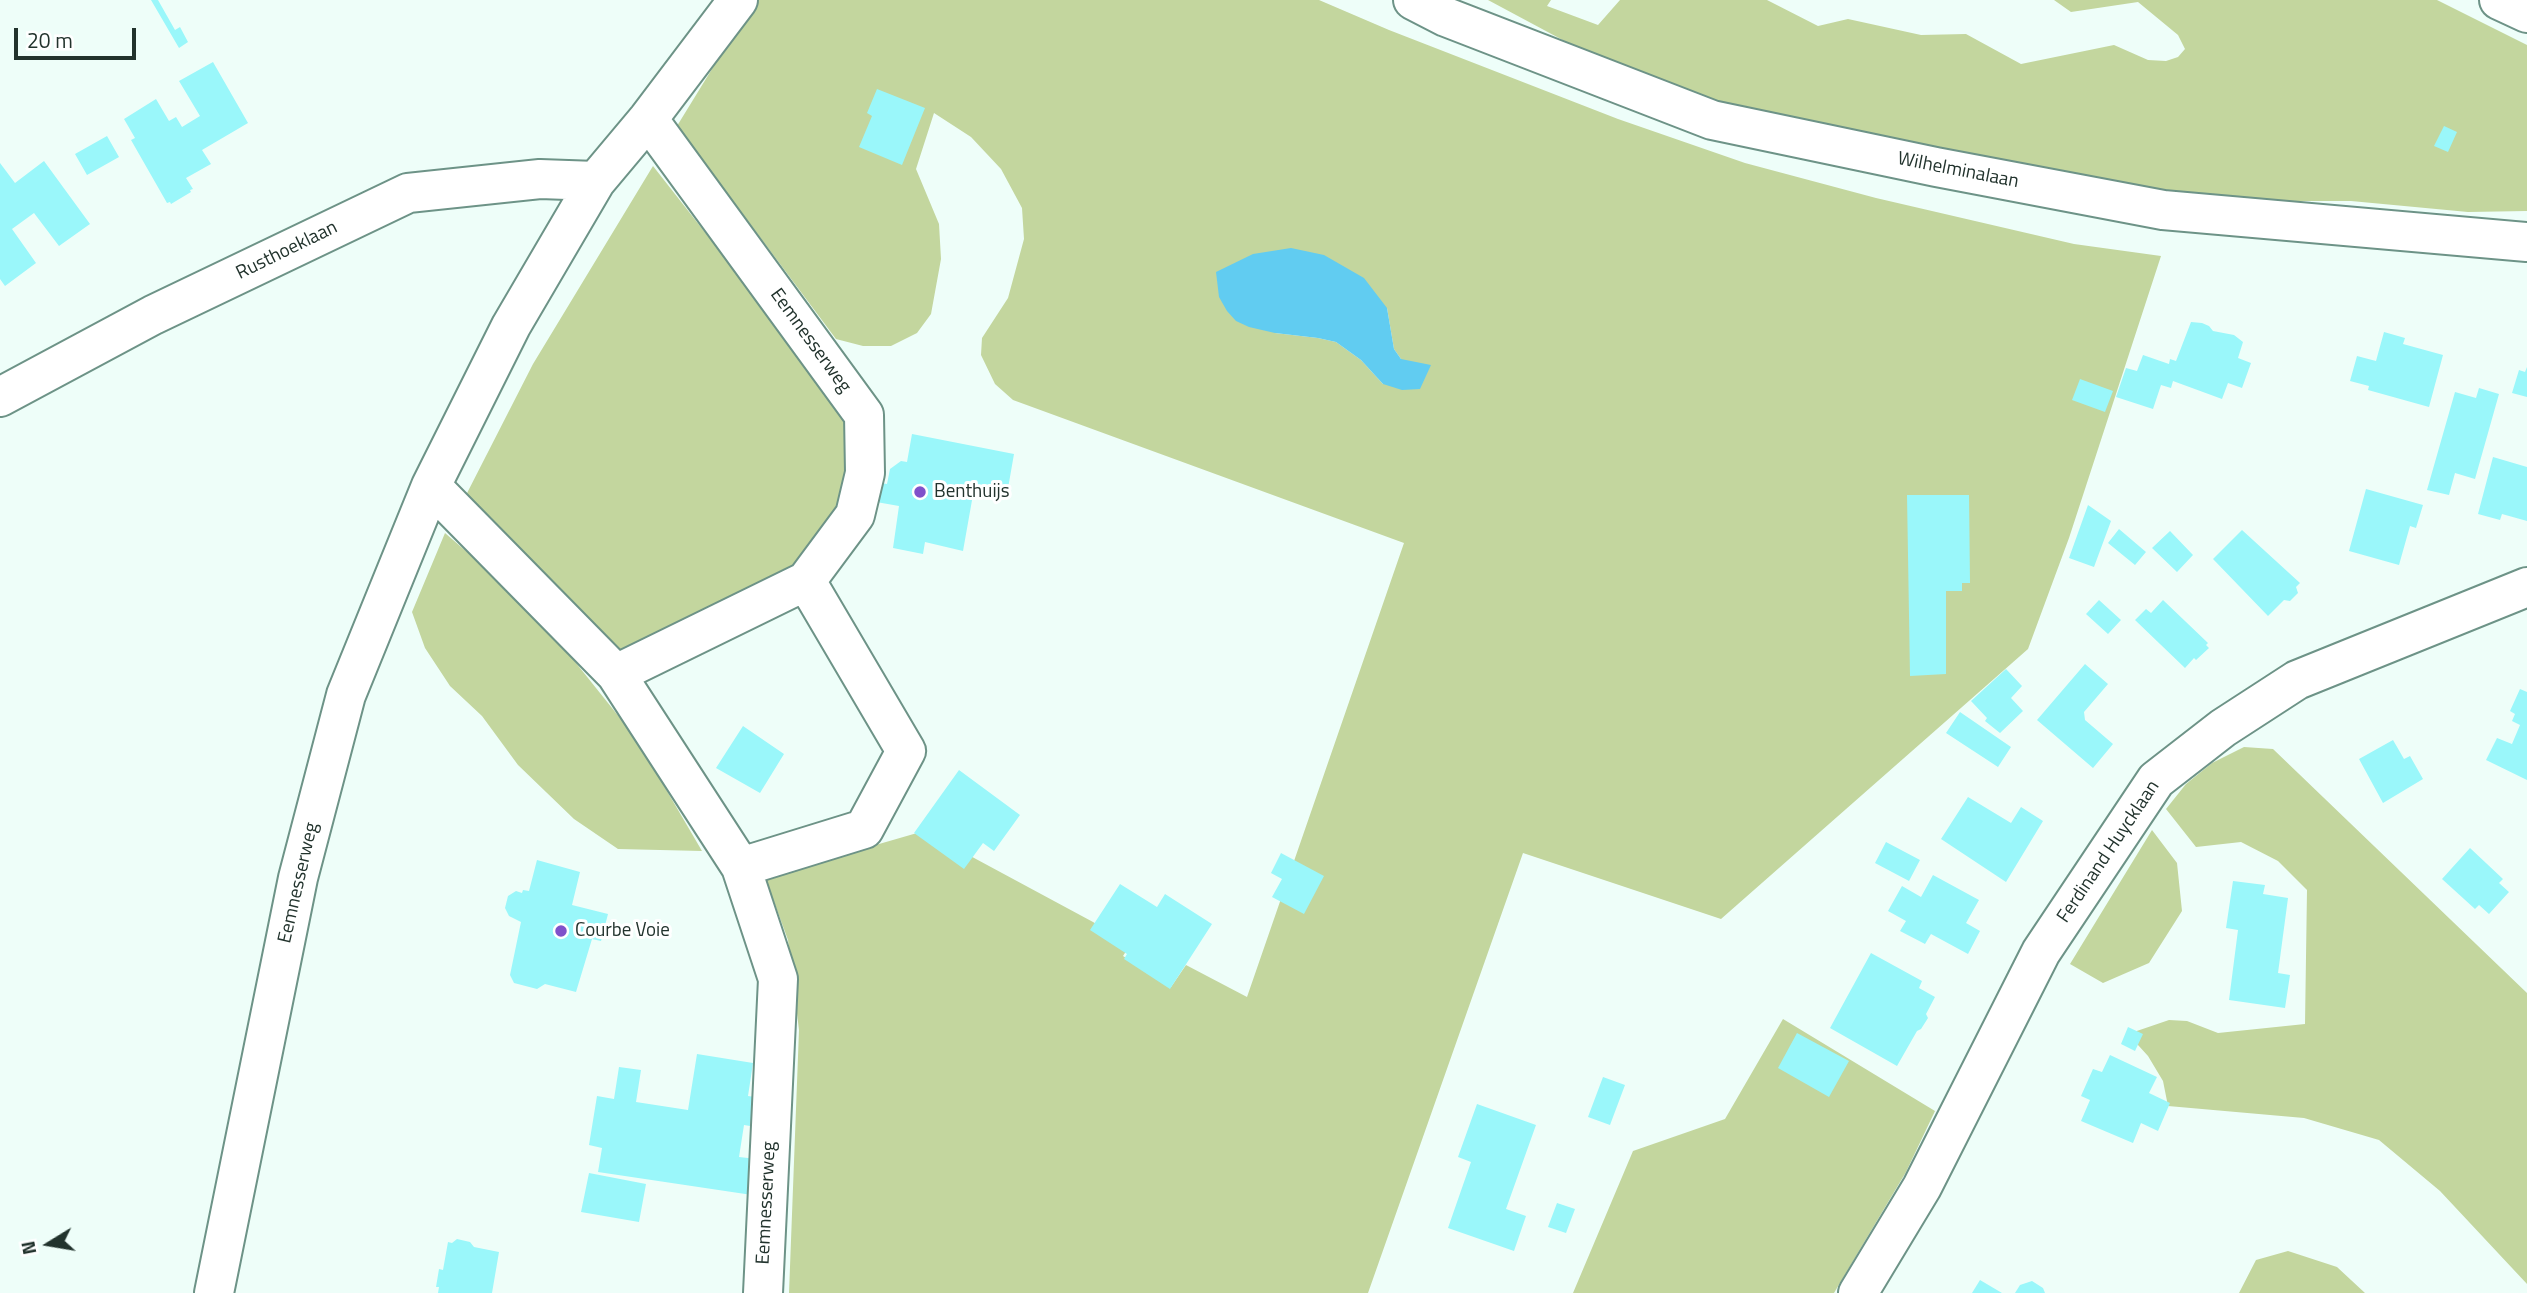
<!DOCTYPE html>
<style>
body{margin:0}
#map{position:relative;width:2527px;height:1293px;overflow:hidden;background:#eefef9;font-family:"Titillium Web",sans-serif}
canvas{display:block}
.north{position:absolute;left:14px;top:1209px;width:70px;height:70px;-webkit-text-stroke:5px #fff;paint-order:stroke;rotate:259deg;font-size:19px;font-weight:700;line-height:28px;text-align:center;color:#22332d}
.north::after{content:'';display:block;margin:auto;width:24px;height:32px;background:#22332d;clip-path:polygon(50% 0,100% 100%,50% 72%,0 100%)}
.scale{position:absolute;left:14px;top:28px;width:122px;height:32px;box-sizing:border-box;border:4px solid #22332d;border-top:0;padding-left:9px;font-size:21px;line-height:24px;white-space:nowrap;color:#22332d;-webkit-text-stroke:5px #fff;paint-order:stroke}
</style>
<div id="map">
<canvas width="2527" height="1293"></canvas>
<div class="north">N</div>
<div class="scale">20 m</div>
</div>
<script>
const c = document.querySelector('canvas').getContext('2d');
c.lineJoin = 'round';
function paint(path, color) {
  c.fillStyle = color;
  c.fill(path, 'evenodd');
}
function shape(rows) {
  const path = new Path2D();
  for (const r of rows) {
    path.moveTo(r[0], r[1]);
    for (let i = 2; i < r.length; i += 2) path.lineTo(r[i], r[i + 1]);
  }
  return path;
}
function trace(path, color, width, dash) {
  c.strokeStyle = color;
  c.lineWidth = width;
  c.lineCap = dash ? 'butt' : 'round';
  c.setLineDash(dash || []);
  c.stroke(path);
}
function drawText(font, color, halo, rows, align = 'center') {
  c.font = font + ' "Titillium Web",sans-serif';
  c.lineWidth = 6;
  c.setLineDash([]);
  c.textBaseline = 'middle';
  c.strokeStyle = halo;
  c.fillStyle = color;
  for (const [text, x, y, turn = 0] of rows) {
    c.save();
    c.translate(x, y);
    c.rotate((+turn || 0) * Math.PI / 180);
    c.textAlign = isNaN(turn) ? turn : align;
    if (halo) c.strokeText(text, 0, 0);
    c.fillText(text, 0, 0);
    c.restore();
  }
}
paint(shape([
 [758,0,1319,0,1389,30,1618,119,1745,163,1876,198,2074,244,2161,256,2069,538,2028,649,1721,919,1523,853,1368,1293,789,1293,799,1030,788,940,765,877,924,831,1093,922,1130,945,1123,956,1171,987,1186,965,1247,997,1404,543,1013,400,995,384,981,355,982,338,1008,298,1024,239,1022,208,1001,169,971,137,934,113,916,169,939,224,941,259,931,314,917,333,891,346,863,346,836,339,677,126,739,25],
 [1387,308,1394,349,1401,359,1383,384,1361,360,1336,342,1318,338,1275,333],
 [1488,0,1551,0,1547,6,1598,25,1620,0,1767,0,1818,26,1848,19,1921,35,1966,34,2021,64,2114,45,2148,60,2166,61,2178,57,2185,49,2178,35,2138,2,2071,12,2054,0,2437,0,2527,45,2527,211,2468,212,2351,201,2179,201,1712,120],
 [653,166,740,277,854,431,858,488,818,549,773,581,618,656,549,577,464,499,533,364],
 [445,533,490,572,568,653,636,738,702,851,618,849,574,819,518,765,482,716,450,686,425,648,412,612],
 [2244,747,2273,749,2527,993,2527,1284,2440,1191,2379,1140,2304,1118,2168,1106,2163,1081,2148,1056,2128,1034,2169,1020,2187,1021,2218,1033,2305,1024,2307,890,2278,861,2241,842,2196,847,2166,809,2186,784,2212,763],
 [2152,830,2177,863,2182,911,2149,963,2103,983,2070,964],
 [1783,1019,1935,1111,1906,1172,1834,1293,1573,1293,1633,1151,1725,1119],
 [2288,1251,2337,1267,2365,1293,2239,1293,2256,1260]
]), '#c3d69e');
paint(shape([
 [1291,248,1324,255,1364,278,1387,308,1394,349,1401,359,1431,365,1420,389,1402,390,1383,384,1361,360,1336,342,1318,338,1275,333,1249,327,1236,321,1227,311,1219,297,1216,272,1253,254]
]), '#61ccf1');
paint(shape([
 [151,0,158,0,175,30,180,27,188,42,179,48],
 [213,62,248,123,202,150,211,164,186,178,193,189,190,190,191,192,171,204,170,202,167,203,131,140,135,138,124,119,156,99,169,121,176,117,182,127,200,116,179,81],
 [877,89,925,108,902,165,859,147,872,116,867,113],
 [2444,126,2457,132,2448,152,2434,146],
 [107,136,119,157,87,175,75,154],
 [44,161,90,224,59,246,34,213,12,229,36,263,5,286,0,279,0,163,15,183],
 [2191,322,2202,323,2209,326,2213,331,2234,335,2243,342,2238,358,2251,363,2242,388,2228,383,2222,399,2173,381,2171,388,2161,385,2153,409,2116,397,2126,368,2137,371,2143,355,2169,364,2170,359,2176,361],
 [2384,332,2405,338,2403,344,2443,355,2429,407,2368,390,2369,386,2350,381,2357,356,2376,361],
 [2527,367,2527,397,2512,393,2519,370,2525,372],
 [2080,379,2113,391,2105,412,2072,400],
 [2479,388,2499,394,2475,479,2455,473,2449,495,2427,490,2455,392,2476,398],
 [912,434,1014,454,1007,494,974,489,963,551,925,542,923,554,893,548,899,506,865,500,869,481,887,484,890,469,901,461,907,462],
 [2493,457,2527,467,2527,521,2502,514,2500,520,2478,514],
 [2366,489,2423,505,2416,528,2410,526,2399,565,2349,551],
 [1907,495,1969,495,1970,583,1962,583,1962,591,1946,591,1946,674,1910,676],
 [2088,505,2111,521,2094,567,2069,558],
 [2119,529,2146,552,2135,565,2108,543],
 [2242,530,2300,583,2296,587,2298,593,2290,601,2284,600,2268,616,2213,559],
 [2170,531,2193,555,2177,572,2152,548],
 [2099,600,2121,620,2108,634,2086,614],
 [2163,600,2208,643,2206,645,2209,648,2196,660,2194,658,2185,668,2135,620,2146,609,2151,613],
 [2085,664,2108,684,2084,712,2085,720,2113,744,2093,768,2037,720],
 [2006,669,2022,686,2011,698,2023,711,2000,733,1985,721,1987,718,1971,701],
 [2520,689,2527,692,2527,780,2486,760,2497,738,2512,744,2520,725,2512,721,2515,714,2510,711],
 [1960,712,2011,747,1998,767,1946,733],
 [743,726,784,754,760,793,716,768],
 [2393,740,2404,759,2410,756,2423,779,2383,803,2359,759],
 [959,770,1020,815,994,851,983,843,964,869,914,833],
 [1968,797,2011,823,2021,807,2043,821,2006,882,1941,839],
 [1886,842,1920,860,1909,881,1875,863],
 [2470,848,2503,879,2499,883,2509,892,2489,914,2479,905,2475,909,2442,879],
 [1281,853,1324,876,1304,914,1272,897,1282,879,1271,873],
 [537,860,580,872,572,905,608,914,601,941,592,939,576,992,545,984,537,989,514,983,510,975,521,922,509,916,505,908,508,896,516,891,522,893,523,890,529,891],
 [1933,875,1979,900,1966,923,1980,931,1968,954,1931,934,1925,944,1900,931,1906,921,1888,911,1902,886,1921,897],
 [2233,881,2265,885,2263,894,2288,898,2278,973,2290,975,2285,1008,2229,1000,2238,930,2226,928],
 [1120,884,1157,907,1165,894,1212,924,1170,989,1124,959,1127,954,1090,930],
 [1871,953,1922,981,1919,988,1935,997,1926,1014,1928,1018,1921,1029,1917,1031,1897,1066,1830,1028],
 [2128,1027,2143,1034,2135,1051,2121,1044],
 [1797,1033,1849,1061,1829,1097,1778,1068],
 [697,1054,753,1063,748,1096,755,1097,750,1126,744,1125,739,1157,757,1159,752,1195,598,1172,602,1148,589,1145,597,1096,614,1099,619,1067,641,1070,636,1102,688,1110],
 [2110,1055,2157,1077,2149,1093,2170,1103,2158,1131,2141,1123,2133,1143,2081,1121,2090,1100,2081,1096,2093,1069,2102,1072],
 [1603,1077,1625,1085,1610,1125,1588,1117],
 [1477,1104,1536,1125,1506,1209,1526,1216,1514,1251,1448,1228,1471,1162,1458,1157],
 [589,1173,646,1184,639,1222,581,1212],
 [1557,1203,1575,1209,1566,1233,1548,1227],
 [457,1239,470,1242,474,1247,499,1252,492,1293,438,1293,439,1287,436,1287,439,1269,443,1270,448,1242,452,1243],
 [1980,1280,2002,1293,1972,1293],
 [2032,1281,2043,1288,2045,1293,2015,1293,2020,1285]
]), '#9af7fa');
const minor = shape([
 [1413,0,1446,17,1712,120,1936,167,2163,210,2527,242],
 [2499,0,2527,13],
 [0,397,153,315,408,193,540,179,596,181],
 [431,486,616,674,741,867,778,979,763,1293],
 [616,674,806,581,855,515,865,473,864,415,648,119],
 [741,867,864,829,906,751,806,581],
 [214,1293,298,878,346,695,431,486,511,326,596,181,648,119,738,0],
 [1858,1293,1922,1187,2041,952,2156,780,2223,728,2297,680,2527,587]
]);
trace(minor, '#6d9387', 42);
trace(minor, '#fff', 38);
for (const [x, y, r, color] of [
 [920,492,7,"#7f51ca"],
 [561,931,7,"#7f51ca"]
]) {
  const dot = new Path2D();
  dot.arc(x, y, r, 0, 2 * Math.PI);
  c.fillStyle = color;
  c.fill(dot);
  trace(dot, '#fff', 2.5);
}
drawText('19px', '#22332d', '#fff', [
 ["Wilhelminalaan",1958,171,11],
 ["Rusthoeklaan",287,251,-26],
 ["Eemnesserweg",810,341,54],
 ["Ferdinand Huycklaan",2109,852,-56],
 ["Eemnesserweg",299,883,-77],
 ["Eemnesserweg",767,1203,-87]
]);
drawText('19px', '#22332d', '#fff', [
 ["Benthuijs",934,492],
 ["Courbe Voie",575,931]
], 'left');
</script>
